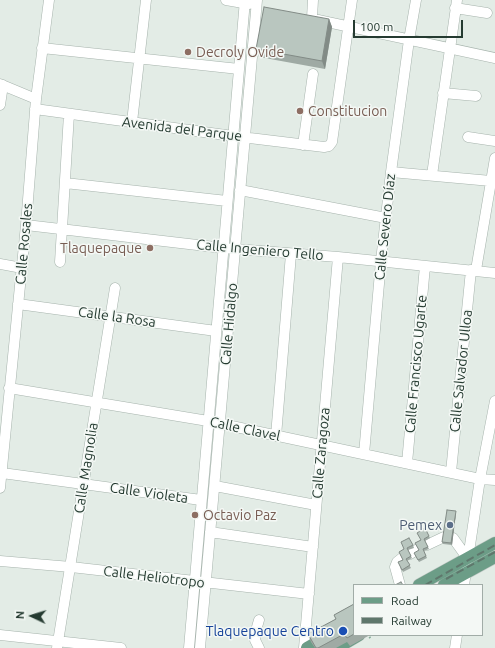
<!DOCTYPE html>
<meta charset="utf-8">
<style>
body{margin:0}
#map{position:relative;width:495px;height:648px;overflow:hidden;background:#e3ece6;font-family:Ubuntu,sans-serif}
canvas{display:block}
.legend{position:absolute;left:353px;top:584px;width:130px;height:52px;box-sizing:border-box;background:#f4f8f5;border:1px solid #a1aca7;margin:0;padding:5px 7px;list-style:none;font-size:12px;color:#253b31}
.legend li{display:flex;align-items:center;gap:8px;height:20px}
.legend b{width:20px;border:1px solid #a1aca7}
.north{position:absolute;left:12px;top:596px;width:40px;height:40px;-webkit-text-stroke:3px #f4f8f5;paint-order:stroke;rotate:274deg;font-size:11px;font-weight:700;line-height:16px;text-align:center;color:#253b31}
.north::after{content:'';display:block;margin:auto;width:14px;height:18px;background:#253b31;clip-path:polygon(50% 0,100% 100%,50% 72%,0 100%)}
.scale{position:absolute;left:353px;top:20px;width:110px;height:18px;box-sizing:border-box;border:2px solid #253b31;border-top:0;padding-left:5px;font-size:12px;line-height:14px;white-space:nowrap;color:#253b31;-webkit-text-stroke:3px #f4f8f5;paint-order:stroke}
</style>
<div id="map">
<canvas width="495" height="648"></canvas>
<ul class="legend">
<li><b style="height:5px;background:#6c9d87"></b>Road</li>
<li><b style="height:5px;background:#5f776c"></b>Railway</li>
</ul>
<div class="north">N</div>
<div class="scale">100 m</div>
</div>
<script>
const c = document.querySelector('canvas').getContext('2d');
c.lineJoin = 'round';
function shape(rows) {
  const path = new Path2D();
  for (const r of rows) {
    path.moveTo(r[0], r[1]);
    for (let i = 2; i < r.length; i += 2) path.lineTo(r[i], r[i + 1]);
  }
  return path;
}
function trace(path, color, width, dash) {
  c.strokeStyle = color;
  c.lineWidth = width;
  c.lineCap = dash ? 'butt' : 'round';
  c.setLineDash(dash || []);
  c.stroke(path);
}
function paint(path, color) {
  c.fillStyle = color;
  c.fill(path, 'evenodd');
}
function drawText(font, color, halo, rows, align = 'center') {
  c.font = font + ' Ubuntu,sans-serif';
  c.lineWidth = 3;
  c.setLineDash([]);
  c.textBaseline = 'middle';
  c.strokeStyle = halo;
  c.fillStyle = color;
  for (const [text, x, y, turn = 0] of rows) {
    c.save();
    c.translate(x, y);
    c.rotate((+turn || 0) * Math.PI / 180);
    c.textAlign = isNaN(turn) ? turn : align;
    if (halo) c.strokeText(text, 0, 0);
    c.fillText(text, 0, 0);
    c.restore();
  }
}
const minor = shape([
 [226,0,249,4],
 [455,8,487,13],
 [312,18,313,0],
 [318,20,495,58],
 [42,48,239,69],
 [0,84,36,99],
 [443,93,476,96],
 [0,105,3,85],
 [35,109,233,136,324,147,329,146,332,142,352,0],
 [132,122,146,0],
 [468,137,495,141],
 [303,145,313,74],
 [391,172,491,181],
 [432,175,457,0],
 [65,183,227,201],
 [240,190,386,218],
 [26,225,223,248,338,257,495,273],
 [60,262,69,114],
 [0,264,22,268],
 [476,270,495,158],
 [18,304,216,331],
 [9,388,208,421,480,479,495,480],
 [276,436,291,254],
 [364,454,381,261,391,172,409,40,416,0],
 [407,463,425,266],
 [451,472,471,270],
 [2,473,201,500],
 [215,486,316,505],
 [0,488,26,225,36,99,49,0],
 [210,532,313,547],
 [453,538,468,559],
 [427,545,444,537],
 [410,554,418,549],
 [0,561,71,567,309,594],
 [400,585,395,567,397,562,402,558],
 [464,585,480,479,495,401],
 [0,635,121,648],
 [57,648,115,288],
 [189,648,245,0],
 [200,648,257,0],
 [259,648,255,640,255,634,259,620],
 [304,648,338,257],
 [455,648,457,635]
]);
const major = shape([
 [419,585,495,543],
 [444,585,495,557],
 [307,648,354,621],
 [337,648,359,635]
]);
trace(minor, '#a6b3ac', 11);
trace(major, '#c2c8c5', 13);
trace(shape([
 [369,638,374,635]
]), '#87ac99', 1.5, [2, 3]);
trace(minor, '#fff', 10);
trace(major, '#6c9d87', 12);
trace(shape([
 [446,579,495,552],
 [425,585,495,545]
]), '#5f776c', 2, [8, 4]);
paint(shape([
 [329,19,332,27,325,69,259,57,256,49],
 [456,513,452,545,443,544,442,542],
 [429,536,430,538,425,541,429,549,424,551,427,558,419,562,415,555,419,550,415,543],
 [413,545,414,548,408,550,412,558,407,561,411,568,403,572,399,564,403,560,399,552],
 [354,604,354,635,370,635,350,646,347,642,336,648,315,648,311,642,308,634,336,619,334,615]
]), '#9faaa4');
paint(shape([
 [329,19,332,27,325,69,322,61],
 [456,511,456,513,452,545,451,543]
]), '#828b86');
const building = shape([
 [264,7,329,19,322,61,256,49,264,7],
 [447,510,456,511,451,543,442,542,447,510],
 [425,528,429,536,424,539,428,547,423,549,426,556,418,560,414,553,419,550,415,543,421,540,417,533,425,528],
 [409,538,413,545,407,548,411,556,406,559,410,565,402,570,398,562,403,560,399,552,404,549,401,542,409,538],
 [401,582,403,585,395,585,401,582],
 [354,604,354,634,347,638,344,634,318,648,316,648,308,634,336,619,334,615,354,604]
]);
paint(building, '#b9c6bf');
trace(building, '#828b86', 1);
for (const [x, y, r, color] of [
 [188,52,4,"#8d6e63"],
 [300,111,4,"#8d6e63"],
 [150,248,4,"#8d6e63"],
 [195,515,4,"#8d6e63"],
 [450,525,4,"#5c6f8a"],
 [343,631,5,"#1a4fb4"]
]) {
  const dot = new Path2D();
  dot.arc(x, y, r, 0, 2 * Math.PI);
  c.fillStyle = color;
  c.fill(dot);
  trace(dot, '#f4f8f5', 1.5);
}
drawText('14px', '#785e54', '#f4f8f5', [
 ["Decroly Ovide",196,52],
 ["Constitucion",308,111],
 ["Tlaquepaque",142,248,"right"],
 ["Octavio Paz",203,515]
], 'left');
drawText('14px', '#253b31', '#f4f8f5', [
 ["Avenida del Parque",182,129,7],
 ["Calle Severo Díaz",385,227,-84],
 ["Calle Rosales",24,244,-85],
 ["Calle Ingeniero Tello",260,250,5],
 ["Calle la Rosa",117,317,8],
 ["Calle Hidalgo",229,324,-85],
 ["Calle Francisco Ugarte",416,364,-85],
 ["Calle Salvador Ulloa",461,371,-84],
 ["Calle Clavel",245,429,12],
 ["Calle Zaragoza",321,453,-85],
 ["Calle Magnolia",86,468,-81],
 ["Calle Violeta",149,493,8],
 ["Calle Heliotropo",154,577,7]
]);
drawText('14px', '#4e5e75', '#f4f8f5', [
 ["Pemex",442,525]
], 'right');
drawText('14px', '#164399', '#f4f8f5', [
 ["Tlaquepaque Centro",334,631]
], 'right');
</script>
